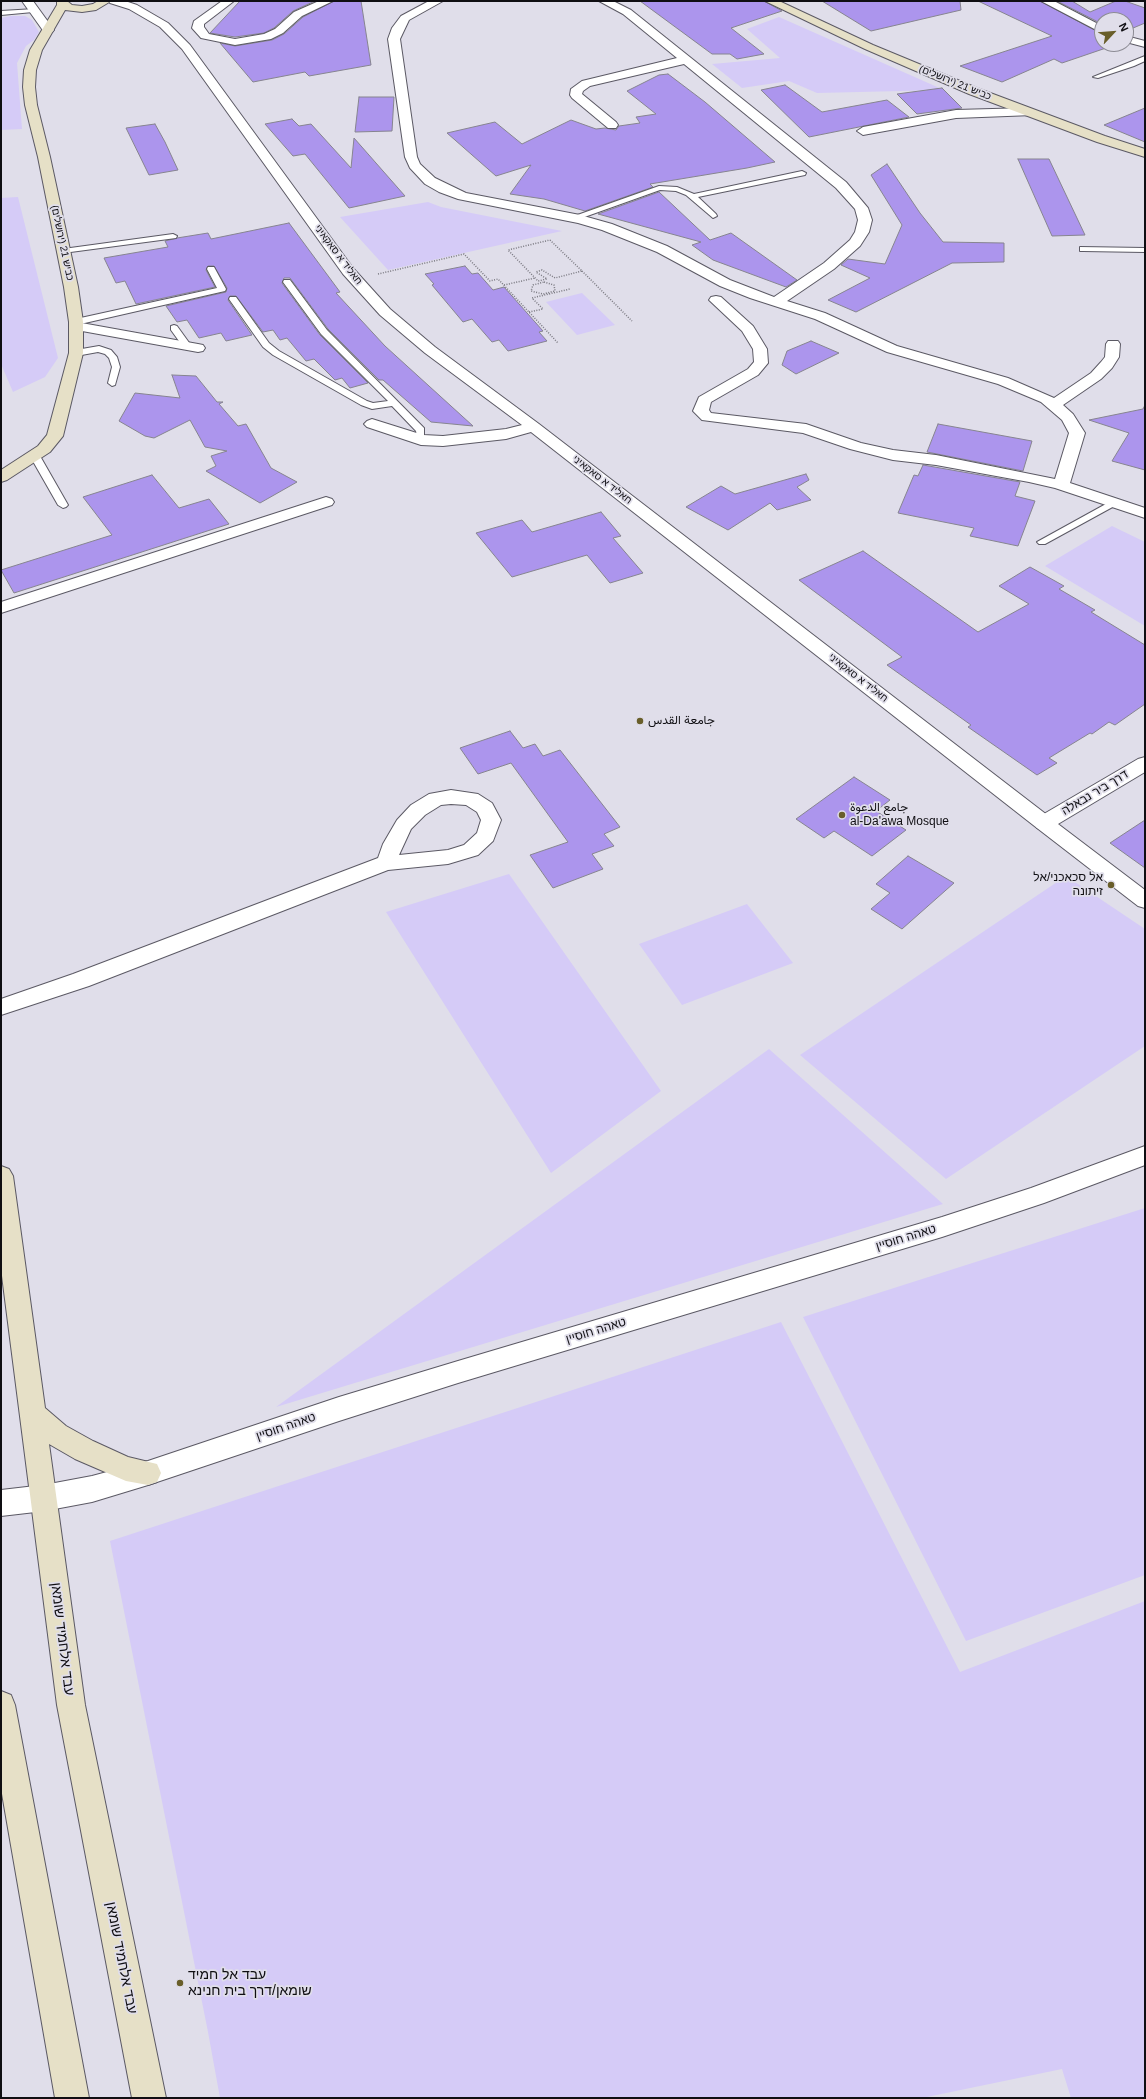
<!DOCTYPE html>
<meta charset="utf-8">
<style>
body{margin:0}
#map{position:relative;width:1146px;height:2099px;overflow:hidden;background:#e0deea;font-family:Helvetica,sans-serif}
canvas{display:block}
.frame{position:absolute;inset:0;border:2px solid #0f0e12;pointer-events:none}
.north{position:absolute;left:1094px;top:12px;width:40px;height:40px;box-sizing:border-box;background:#e0deea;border:1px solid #8c8b94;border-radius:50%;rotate:64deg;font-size:11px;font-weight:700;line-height:16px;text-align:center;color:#0f0e12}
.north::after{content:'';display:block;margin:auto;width:14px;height:18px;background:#695e2a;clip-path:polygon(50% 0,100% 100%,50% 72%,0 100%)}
</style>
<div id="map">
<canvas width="1146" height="2099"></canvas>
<div class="frame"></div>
<div class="north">N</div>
</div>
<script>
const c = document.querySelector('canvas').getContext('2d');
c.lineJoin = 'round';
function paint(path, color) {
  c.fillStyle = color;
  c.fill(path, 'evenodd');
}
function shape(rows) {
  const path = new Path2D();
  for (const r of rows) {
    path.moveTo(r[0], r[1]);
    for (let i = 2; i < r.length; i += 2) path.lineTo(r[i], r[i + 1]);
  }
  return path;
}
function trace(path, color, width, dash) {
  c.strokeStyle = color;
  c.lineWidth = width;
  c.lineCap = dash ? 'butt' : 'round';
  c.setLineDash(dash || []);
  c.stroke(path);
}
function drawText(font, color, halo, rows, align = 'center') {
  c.font = font + ' Helvetica,Vazirmatn,Heebo,sans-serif';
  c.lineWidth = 3.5;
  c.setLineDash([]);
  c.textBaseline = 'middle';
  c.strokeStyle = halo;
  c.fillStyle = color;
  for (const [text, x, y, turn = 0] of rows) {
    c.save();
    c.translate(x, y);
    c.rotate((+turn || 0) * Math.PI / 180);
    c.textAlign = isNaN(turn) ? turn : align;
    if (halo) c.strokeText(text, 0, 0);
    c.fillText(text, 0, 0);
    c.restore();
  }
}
paint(shape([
 [11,16,25,16,32,20,39,32,34,40,26,46,17,63,22,129,1,130,1,18],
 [779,17,944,90,817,93,789,81,742,88,712,64,780,58,747,29],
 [18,197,58,358,45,377,13,392,1,364,1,198],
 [428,202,441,207,562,231,388,270,340,217],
 [582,293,615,325,577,335,546,302],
 [1112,526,1145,542,1145,626,1045,566],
 [509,874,661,1091,551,1173,386,912],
 [1066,876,1145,929,1145,1046,946,1179,800,1055],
 [747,904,793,963,682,1005,639,944],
 [769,1049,943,1204,276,1407],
 [1145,1208,1145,1575,966,1641,803,1317],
 [781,1322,960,1672,1145,1601,1145,2098,1071,2098,1062,2069,922,2098,220,2098,208,2032,110,1541]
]), '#d5cbf7');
const building = shape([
 [240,1,315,1,293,11,274,28,264,33,235,37,210,33,240,1],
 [334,1,361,1,371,65,309,76,305,72,253,82,220,43,235,46,272,40,284,34,303,17,334,1],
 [640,1,764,1,782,11,731,28,764,54,737,59,730,54,712,54,640,1],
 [822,1,960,1,961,10,871,31,822,1],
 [978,1,1040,1,1102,34,1102,41,1099,42,1109,47,1062,63,1054,59,1002,82,960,66,1052,36,978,1],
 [1057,1,1072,1,1090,12,1116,1,1125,1,1145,8,1145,23,1126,31,1126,20,1102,20,1102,24,1057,1],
 [668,74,705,102,775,162,747,168,650,184,653,187,585,211,544,199,510,194,531,165,496,176,447,133,495,122,522,144,571,120,596,129,605,128,616,130,619,126,640,123,636,117,656,114,627,91,659,75,668,74],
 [785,85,822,112,887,100,909,117,809,137,761,90,785,85],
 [942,88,962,108,917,114,897,94,942,88],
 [359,97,394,97,392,131,355,132,359,97],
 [1145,108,1145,142,1104,125,1145,108],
 [292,119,299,126,311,124,351,168,354,138,405,196,349,208,305,154,293,156,265,124,292,119],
 [155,124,165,142,178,170,149,175,126,128,155,124],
 [1018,159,1049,159,1085,235,1052,236,1018,159],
 [887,164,920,213,943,242,1004,243,1004,262,952,263,856,312,828,300,870,278,841,265,848,259,885,264,902,225,871,175,887,164],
 [659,192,710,240,731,233,797,280,786,287,713,260,692,245,701,242,598,214,659,192],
 [289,223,340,292,336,293,385,346,473,426,431,422,383,380,379,380,328,329,290,278,284,278,282,283,320,335,368,383,350,388,342,378,335,380,314,359,306,361,287,338,280,340,273,330,263,332,236,296,230,296,228,300,252,335,226,341,221,333,199,338,187,320,177,322,166,306,226,292,227,288,214,266,208,266,206,270,215,287,136,304,125,281,116,283,104,258,168,247,165,241,177,238,208,233,211,239,289,223],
 [465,266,472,274,478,273,493,290,504,287,543,331,539,332,547,341,508,351,499,340,492,342,472,319,463,322,432,285,434,284,425,274,465,266],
 [811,341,839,353,796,374,782,365,787,351,811,341],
 [172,375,196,376,217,402,223,402,219,404,238,426,246,424,271,468,297,482,260,503,206,471,216,466,211,456,227,451,205,447,190,420,154,438,145,436,119,421,135,393,180,398,172,375],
 [1145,405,1145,470,1112,461,1129,433,1089,420,1143,409,1145,405],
 [938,424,1032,441,1023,471,927,452,938,424],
 [923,465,1020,482,1015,496,1035,501,1018,546,970,536,974,528,898,513,914,475,918,476,923,465],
 [806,474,809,480,797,487,811,500,777,510,770,503,728,530,686,507,721,486,735,494,806,474],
 [152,475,179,508,209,499,229,524,14,593,1,570,112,535,83,497,152,475],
 [601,512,621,536,613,538,643,573,610,583,587,555,512,577,476,533,522,520,532,532,601,512],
 [863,551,978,632,1029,604,999,586,1030,567,1064,586,1059,589,1095,610,1091,612,1145,645,1145,704,1115,725,1109,722,1092,734,1090,733,1049,758,1057,763,1037,775,968,727,971,725,887,665,902,657,799,580,863,551],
 [510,731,523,748,535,744,543,756,560,750,620,827,604,834,614,846,592,854,603,869,553,888,530,855,568,842,511,763,478,774,460,748,510,731],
 [854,777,890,800,876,811,906,830,872,856,834,831,824,838,796,819,854,777],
 [1145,820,1145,868,1110,843,1145,820],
 [908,856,954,883,902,929,871,909,890,893,876,884,908,856]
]);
paint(building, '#ac95ed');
trace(building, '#86848f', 1);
const service = shape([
 [35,9,36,10,33,12,1,15,1,11,35,9],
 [1145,56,1145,61,1134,66,1098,78,1093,77,1145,56],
 [802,171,806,173,805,175,698,197,716,214,717,216,713,218,686,195,676,191,660,190,576,220,569,218,659,186,677,187,694,194,802,171],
 [173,234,177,236,176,238,63,253,59,251,63,249,173,234],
 [1080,247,1145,248,1145,252,1083,251,1080,251,1080,247],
 [208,267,214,267,226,289,225,291,76,325,72,322,76,319,217,288,207,269,208,267],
 [284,280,290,280,327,330,424,428,424,442,418,442,416,431,392,406,372,409,361,405,273,355,263,347,229,299,230,297,236,297,269,343,279,351,367,401,373,403,388,401,321,334,283,282,284,280],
 [174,325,177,326,190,344,190,348,184,348,171,330,171,326,174,325],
 [99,346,111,350,117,357,120,367,115,385,112,386,108,383,112,367,109,358,105,354,98,352,76,356,72,353,76,350,99,346],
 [35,453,40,456,68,505,66,507,63,508,58,505,30,456,35,453],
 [1115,499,1120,502,1118,504,1045,544,1039,544,1037,542,1115,499]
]);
const minor = shape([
 [22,1,33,1,54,30,52,32,44,32,22,1],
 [109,1,125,1,137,5,168,23,190,45,353,268,390,309,435,347,539,424,1051,818,1054,823,1051,828,1044,830,1037,828,531,432,506,439,443,446,421,445,367,427,364,424,367,421,372,419,423,435,443,436,506,429,522,425,425,353,380,315,343,274,182,49,160,27,129,9,110,3,109,1],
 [222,1,234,1,204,24,204,27,209,34,235,39,264,34,275,29,294,12,319,1,333,1,302,16,283,33,271,39,235,45,201,38,192,28,194,21,222,1],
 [429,1,443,1,409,20,400,39,417,157,420,164,435,178,466,193,580,215,612,224,667,246,730,280,774,297,824,263,850,240,855,232,858,220,855,209,836,188,684,64,590,86,583,91,582,94,616,122,618,125,616,128,608,128,572,98,570,95,571,89,582,81,677,58,623,14,599,1,613,1,631,10,846,182,868,208,872,220,869,232,860,246,834,269,787,301,825,313,897,346,1008,378,1054,398,1091,373,1101,362,1105,357,1106,344,1108,341,1118,341,1120,344,1119,357,1112,368,1101,379,1063,405,1073,414,1085,433,1070,483,1145,508,1145,518,1055,488,1029,482,936,465,893,460,850,449,803,433,702,420,693,411,699,397,748,369,754,362,753,349,742,331,709,300,711,297,716,296,721,297,753,326,767,349,768,363,758,375,711,402,709,410,711,413,806,424,861,443,893,450,936,455,1055,479,1069,433,1062,420,1041,402,998,384,887,352,815,319,750,298,720,286,657,252,602,230,578,223,458,199,439,192,425,184,410,168,405,157,388,39,392,28,401,16,429,1],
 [1041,1,1054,1,1102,26,1102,33,1041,1],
 [1126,36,1145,41,1145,47,1126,42,1126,36],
 [1029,108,1035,112,1033,115,956,118,863,135,857,131,863,127,956,110,1029,108],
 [76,322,198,344,203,345,205,348,203,351,198,352,71,329,69,326,71,323,76,322],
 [326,497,332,499,334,502,332,505,1,613,1,602,326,497],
 [451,790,478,794,492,803,501,820,493,841,478,855,448,864,388,870,89,986,1,1015,1,999,73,974,378,858,383,844,397,820,411,805,429,794,451,790],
 [451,804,466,805,477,812,481,820,477,833,464,845,448,850,399,855,411,829,425,815,441,805,451,804],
 [44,1485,53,1489,57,1498,53,1507,44,1511,1,1516,1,1490,44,1485]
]);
const tertiary = shape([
 [1145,757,1145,772,1058,824,1145,890,1145,908,1138,906,1037,828,1034,823,1037,818,1138,759,1145,757],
 [1145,1146,1145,1165,1044,1203,942,1237,458,1383,339,1421,148,1485,92,1502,44,1511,35,1507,31,1498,35,1489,44,1485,92,1476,148,1461,339,1397,458,1361,942,1217,1031,1188,1145,1146]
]);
const secondary = shape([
 [57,1,67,1,72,5,82,6,93,4,98,1,111,1,96,10,82,12,65,10,42,50,36,70,35,87,37,105,50,157,78,287,83,322,83,353,63,436,50,452,7,480,1,482,1,470,38,446,47,435,69,353,69,322,64,287,38,157,25,105,23,87,24,70,30,50,57,5,57,1],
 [765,1,779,1,873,45,977,88,1105,136,1145,149,1145,157,1097,142,969,94,865,49,765,1],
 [1,1166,9,1169,13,1176,45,1408,66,1426,93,1441,128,1457,157,1464,161,1473,157,1482,148,1485,126,1481,75,1459,49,1444,85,1705,166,2098,132,2098,57,1705,1,1268,1,1166],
 [1,1691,11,1695,15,1705,89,2098,55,2098,1,1788,1,1691]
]);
trace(service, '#5b5964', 2);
trace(minor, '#5b5964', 2);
trace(tertiary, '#5b5964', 2);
trace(secondary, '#5b5964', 2);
trace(shape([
 [550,240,582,271,555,278,542,270,536,272,547,279,538,281,508,250,550,240],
 [582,271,632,321],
 [378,274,464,254,490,281,498,279,558,343],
 [544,282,554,285,555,291,543,294,531,291,533,285,544,282],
 [504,285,535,278],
 [529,312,543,309,532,298,570,289]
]), '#7a7981', 1.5, [1, 1.5]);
paint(service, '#fff');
paint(minor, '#fff');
paint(tertiary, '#fff');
paint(secondary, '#e6e0c7');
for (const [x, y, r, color] of [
 [640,721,4,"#695e2a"],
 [842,815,4,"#695e2a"],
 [1111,885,4,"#695e2a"],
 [180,1983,4,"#695e2a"]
]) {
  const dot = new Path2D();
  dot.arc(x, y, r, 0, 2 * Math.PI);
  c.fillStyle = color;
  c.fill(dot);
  trace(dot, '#e0deea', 1.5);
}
drawText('10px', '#0f0e12', '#e0deea', [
 ["כביש 21 (ירושלים)",955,83,22],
 ["כביש 21 (ירושלים)",62,243,78],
 ["חאליד א סאקאיני",338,255,53],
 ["חאליד א סאקאיני",602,480,38],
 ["חאליד א סאקאיני",858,678,38]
]);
drawText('12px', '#0f0e12', '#e0deea', [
 ["جامعة القدس",648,721],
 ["جامع الدعوة",850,808],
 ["al-Da'awa Mosque",850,822],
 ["אל סכאכני/אל",1103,878,"right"],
 ["זיתונה",1103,892,"right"]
], 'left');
drawText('12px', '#0f0e12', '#e0deea', [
 ["דרך ביר נבאלה",1095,793,-31],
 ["טאהה חוסיין",906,1238,-17],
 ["טאהה חוסיין",596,1331,-17],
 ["טאהה חוסיין",286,1427,-19]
]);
drawText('14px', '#0f0e12', '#e0deea', [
 ["עבד אלחמיד שומאן",62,1639,83],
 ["עבד אלחמיד שומאן",121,1958,79]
]);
drawText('14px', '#0f0e12', '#e0deea', [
 ["עבד אל חמיד",188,1975],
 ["שומאן/דרך בית חנינא",188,1991]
], 'left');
</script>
